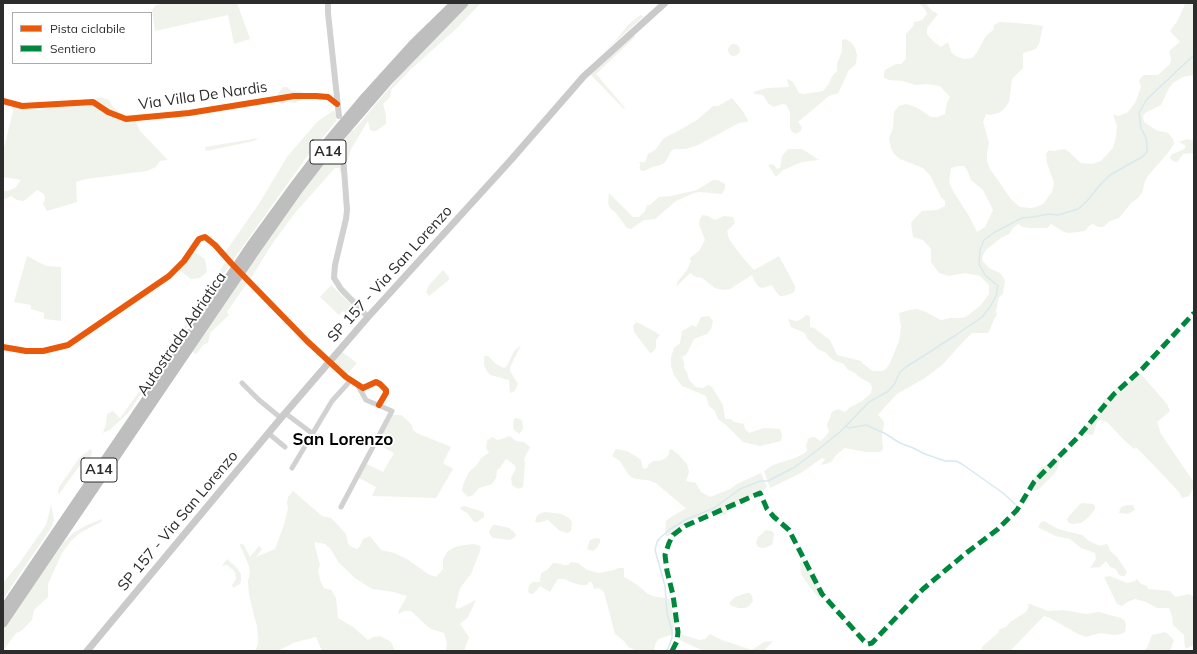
<!DOCTYPE html>
<style>
body{margin:0}
#map{position:relative;width:1197px;height:654px;overflow:hidden;background:#fff;font-family:Mulish,sans-serif}
canvas{display:block}
.frame{position:absolute;inset:0;border:4px solid #2c2c2c;pointer-events:none}
.legend{position:absolute;left:12px;top:12px;width:140px;height:52px;box-sizing:border-box;background:#fff;border:1px solid #ababab;margin:0;padding:5px 7px;list-style:none;font-size:12px;color:#2c2c2c}
.legend li{display:flex;align-items:center;gap:8px;height:20px}
.legend b{width:20px;border:1px solid #ababab}
</style>
<div id="map">
<canvas width="1197" height="654"></canvas>
<div class="frame"></div>
<ul class="legend">
<li><b style="height:5px;background:#e8590c"></b>Pista ciclabile</li>
<li><b style="height:5px;background:#00873e"></b>Sentiero</li>
</ul>
</div>
<script>
const c = document.querySelector('canvas').getContext('2d');
c.lineJoin = 'round';
function paint(path, color) {
  c.fillStyle = color;
  c.fill(path, 'evenodd');
}
function shape(rows) {
  const path = new Path2D();
  for (const r of rows) {
    if (r.length === 3) {
      path.moveTo(r[0] + r[2], r[1]);
      path.arc(r[0], r[1], r[2], 0, 2 * Math.PI);
      continue;
    }
    path.moveTo(r[0], r[1]);
    for (let i = 2; i < r.length; i += 2) path.lineTo(r[i], r[i + 1]);
  }
  return path;
}
function trace(path, color, width, dash) {
  c.strokeStyle = color;
  c.lineWidth = width;
  c.lineCap = dash ? 'butt' : 'round';
  c.setLineDash(dash || []);
  c.stroke(path);
}
function drawText(font, color, halo, rows, align = 'center') {
  c.font = font + ' Mulish,sans-serif';
  c.lineWidth = 4;
  c.setLineDash([]);
  c.textBaseline = 'middle';
  c.strokeStyle = halo;
  c.fillStyle = color;
  for (const [text, x, y, turn = 0] of rows) {
    c.save();
    c.translate(x, y);
    c.rotate((+turn || 0) * Math.PI / 180);
    c.textAlign = isNaN(turn) ? turn : align;
    if (halo) c.strokeText(text, 0, 0);
    c.fillText(text, 0, 0);
    c.restore();
  }
}
paint(shape([
 [167,3,237,3,250,39,234,44,228,15,155,31,152,10,156,5],
 [469,3,481,3,456,29,410,70,391,90,390,97,383,104,386,115,386,124,376,131,373,131,370,130,368,121,351,149,347,162,344,139,351,131,355,129,405,69],
 [919,3,926,3,931,10,938,14,927,28,927,34,934,42,941,47,948,42,951,52,956,56,964,59,972,58,976,54,986,36,994,29,994,25,1000,22,1029,24,1043,26,1039,44,1036,49,1023,53,1023,68,1012,79,1009,102,1004,109,999,113,990,115,986,114,983,122,989,143,987,152,987,161,990,169,1011,199,1020,207,1031,208,1036,207,1043,204,1052,192,1054,183,1047,163,1046,154,1049,150,1053,151,1064,149,1068,151,1081,163,1092,164,1101,161,1113,148,1116,137,1117,126,1113,114,1118,116,1127,113,1135,103,1139,93,1141,86,1139,81,1143,75,1158,75,1170,64,1171,59,1169,51,1180,42,1170,31,1178,20,1185,4,1194,4,1194,75,1183,77,1173,83,1169,88,1161,105,1145,113,1143,116,1144,122,1156,130,1168,133,1173,139,1174,144,1167,154,1147,177,1144,184,1143,191,1138,198,1131,203,1119,218,1110,221,1103,227,1098,227,1093,224,1090,225,1085,231,1069,233,1064,232,1051,224,1047,228,1029,228,1023,227,1018,224,1013,228,1009,234,1001,238,986,250,983,255,982,260,989,268,1000,273,1005,280,1003,294,999,297,997,306,996,311,997,315,994,319,991,327,988,333,972,333,963,342,942,365,925,378,897,394,883,409,878,415,883,420,884,424,882,437,883,448,882,451,878,452,866,452,845,448,836,455,832,461,829,463,821,465,825,459,822,458,801,473,770,488,764,471,773,465,795,458,805,453,807,450,806,445,809,438,814,437,821,441,829,432,827,425,832,412,838,409,845,412,849,408,862,401,871,393,872,387,870,383,859,377,855,373,847,369,844,364,833,360,826,353,818,349,807,338,805,333,791,327,788,319,796,321,800,320,806,315,810,316,810,327,814,328,830,340,837,355,861,361,862,363,873,371,882,371,886,369,890,363,899,341,901,327,899,313,909,310,917,309,924,311,933,316,941,320,950,318,960,318,966,317,981,305,989,294,989,285,980,276,965,273,949,276,939,273,931,262,931,249,923,240,913,237,911,223,916,217,922,211,937,210,945,206,945,201,941,197,930,175,923,168,900,159,894,154,891,148,889,138,893,128,894,112,899,106,906,104,916,107,931,117,937,117,945,114,947,103,950,97,940,86,927,84,916,85,902,81,889,80,884,78,884,74,885,70,896,64,901,64,906,59,906,34,914,25,914,22,922,20,927,14,926,11],
 [959,166,964,166,967,170,971,180,983,190,993,210,985,227,977,232,969,216,953,191,949,182,951,168],
 [640,15,644,16,603,53,616,40,628,25],
 [633,33,635,37,596,74,625,108,624,109,590,74],
 [845,39,851,42,855,48,857,55,856,64,848,71,845,79,838,93,829,96,798,122,802,127,801,131,796,134,792,132,790,128,790,112,786,105,783,104,773,107,768,103,763,95,755,94,753,92,767,88,789,87,787,79,788,79,793,82,799,93,804,94,823,91,828,85,833,75,837,71,837,64,842,51,842,40],
 [734,50,6],
 [283,87,287,87,292,91,303,92,301,100,295,103,287,102,282,104,276,102,275,98],
 [100,97,109,100,113,107,123,115,160,113,160,115,128,118,111,112,93,100],
 [732,98,742,110,748,120,747,122,739,123,698,145,686,149,674,149,671,151,666,161,663,164,650,168,644,171,640,170,640,164,639,162,645,162,648,154,655,150,664,138,678,131,697,120,713,106,718,106],
 [83,104,91,105,97,107,116,118,127,120,135,120,140,131,168,160,160,161,156,167,147,171,86,179,76,182,77,202,47,211,43,204,45,199,44,194,37,190,24,201,17,200,11,196,5,199,3,199,3,191,8,191,15,188,21,180,3,177,3,152,14,107,39,110,49,107],
 [334,110,337,116,336,121,306,158,231,263,224,254,260,202,287,157,317,122],
 [259,138,254,141,206,151,205,147],
 [1187,139,1194,141,1194,153,1183,154,1178,161,1176,162,1173,161,1170,158,1171,155,1184,149,1186,146,1179,142],
 [341,142,341,174,339,168,335,168,294,214,270,247,256,270,251,278,253,283,244,274,296,200],
 [788,149,802,149,819,160,802,162,783,170,776,177,768,165,773,164,777,169,780,168,782,156],
 [713,180,718,180,725,184,725,189,722,194,700,192,694,193,676,201,655,219,644,220,631,229,627,228,615,212,611,209,608,203,609,193,633,217,639,217,645,211,647,205,650,205,659,197,671,196,697,190],
 [703,215,708,216,715,220,724,216,733,217,735,223,727,231,729,239,743,258,754,270,779,256,795,286,795,290,793,293,784,296,780,296,777,293,772,285,763,288,759,287,755,282,752,275,730,289,724,290,715,288,702,278,696,277,690,273,676,287,678,281,687,270,691,261,690,258,699,251,705,240,699,224,700,218],
 [193,251,205,259,207,272,200,278,191,279,178,269],
 [27,256,46,266,61,267,61,321,44,319,44,313,31,309,31,305,14,302],
 [226,261,230,265,128,413,110,430,103,433,106,424,107,414,113,411,120,418,136,396,153,370,170,350],
 [443,270,449,277,449,280,429,296,426,292,429,285],
 [242,277,247,283,227,312,229,315,210,333,208,343,204,344,196,354,191,351],
 [331,285,362,315,354,322,343,311,339,315,320,297],
 [709,316,713,321,711,329,707,334,694,339,686,355,682,357,684,363,684,368,687,372,689,380,696,387,703,388,708,385,712,387,723,405,725,419,731,419,734,422,744,424,745,429,749,433,764,428,780,429,782,435,781,441,760,446,743,442,726,425,718,419,715,411,709,406,706,396,682,386,674,375,671,366,671,357,674,348,680,343,682,331,691,326,693,325,696,327,701,317],
 [636,322,641,324,660,335,656,340,656,348,653,352,650,353,634,332,633,326],
 [521,345,510,367,510,371,518,384,515,391,510,393,509,380,490,375,487,371,484,365,484,358,485,356,488,356,496,364,504,368,507,366,514,351],
 [341,351,357,363,347,375,331,363],
 [1140,373,1167,404,1170,411,1157,422,1161,434,1193,481,1194,487,1189,496,1182,498,1179,492,1162,474,1136,447,1134,449,1123,439,1107,422,1100,420,1097,422,1093,435,1090,435,1081,431,1098,412,1104,400,1122,383,1125,381,1129,382],
 [391,415,401,415,412,425,413,430,417,433,451,447,443,463,453,469,436,498,372,496,376,487,357,477,365,463,383,472,394,453,375,443],
 [516,418,522,420,523,428,522,431,519,434,514,430,513,424,514,419],
 [510,436,516,441,524,442,530,447,524,459,525,464,523,487,518,489,512,485,511,478,516,468,514,465,507,459,505,460,500,468,497,470,496,478,492,484,479,488,473,495,468,497,462,491,463,485,469,472,477,465,481,458,489,453,486,448,487,441,492,437,498,440],
 [91,449,92,451,90,460,83,461,59,494,58,492,59,487,80,457],
 [616,449,627,451,637,457,641,460,643,469,647,468,649,464,653,461,659,461,666,458,669,454,669,451,671,449,679,455,687,464,689,472,686,481,696,483,701,492,710,497,730,489,737,484,761,473,767,487,759,494,730,508,725,516,718,510,703,517,693,519,667,537,665,536,666,521,671,517,685,509,686,507,684,507,656,483,647,480,636,479,631,477,628,474,620,461,612,456],
 [1058,457,1059,461,1057,470,1053,475,1038,490,1032,491,1029,489,1038,471,1042,467,1053,462],
 [293,491,322,516,331,518,336,523,346,534,348,544,352,547,357,549,360,546,363,539,370,536,381,550,394,553,407,559,428,574,436,577,443,569,443,559,448,551,455,547,464,545,473,544,479,545,481,548,473,569,471,574,460,588,456,604,455,607,458,609,476,600,468,617,460,624,469,637,464,651,446,651,447,643,444,633,431,629,427,626,411,611,404,611,398,614,399,610,407,596,393,592,372,589,355,578,339,563,330,548,325,544,315,542,315,547,320,565,318,570,320,580,324,588,331,590,336,598,338,618,353,627,368,640,373,637,380,636,384,638,391,642,395,651,322,651,316,637,293,643,278,651,255,651,258,644,258,638,257,627,249,595,248,581,250,573,249,566,239,543,244,545,250,557,259,546,262,549,256,557,275,549,284,525,288,509,287,503,288,497],
 [1082,503,1093,504,1095,506,1095,509,1089,517,1081,523,1073,524,1069,523,1067,520,1069,516,1079,505],
 [51,505,54,520,51,528,3,599,3,583,20,562,46,525],
 [1127,505,1133,505,1135,510,1128,514,1119,513,1121,507],
 [464,506,481,511,484,513,484,517,477,522,474,522,467,513,460,509,461,507],
 [546,512,561,514,566,516,571,520,572,523,571,531,567,533,560,531,548,520,538,523,535,521,537,516,541,513],
 [102,519,101,522,81,532,71,541,62,553,48,584,48,597,34,610,32,620,21,631,16,633,3,651,3,628,63,543,73,533,87,525],
 [1044,521,1058,529,1082,535,1089,541,1100,546,1106,544,1108,545,1110,551,1117,557,1127,572,1125,576,1122,576,1119,575,1116,569,1110,567,1106,561,1100,567,1090,568,1096,559,1095,553,1081,548,1070,539,1056,536,1043,530,1038,527,1041,522],
 [493,525,496,525,509,528,514,532,516,535,515,537,510,540,493,538,490,535,489,531],
 [766,530,772,531,774,534,772,545,764,548,758,547,756,543,758,537],
 [596,538,600,539,600,542,597,548,593,551,587,549,590,540],
 [803,558,821,593,819,598,807,583,801,574,800,563],
 [227,559,237,568,241,574,241,581,240,584,233,588,232,585,236,579,235,572,227,565,222,566],
 [571,562,578,563,587,570,599,573,614,570,619,568,624,568,624,577,636,584,648,594,653,596,670,599,675,621,673,632,670,635,659,639,656,642,654,651,637,651,628,647,624,641,615,634,604,592,599,588,594,589,592,582,589,582,587,585,581,585,573,583,564,579,558,579,550,592,540,586,534,593,531,594,528,592,529,585,533,582,540,582,541,573,547,570,553,563,556,563,564,565,568,565],
 [1110,576,1127,583,1135,581,1137,579,1141,584,1147,586,1148,589,1170,591,1175,597,1189,594,1194,597,1194,645,1185,649,1184,635,1173,625,1172,616,1169,608,1157,608,1146,602,1135,599,1129,601,1122,606,1117,604,1104,577],
 [747,593,750,593,752,596,753,601,749,606,745,608,738,608,730,605,730,602,735,597],
 [1027,604,1030,604,1048,611,1063,610,1086,614,1099,612,1121,618,1125,621,1126,626,1125,632,1121,634,1115,635,1100,633,1086,637,1078,634,1050,618,1044,616,1010,651,981,651,982,647,998,633,1000,629,1006,627,1010,622,1026,612,1029,606],
 [1165,632,1168,634,1174,640,1170,651,1143,651,1147,648,1152,635],
 [679,634,700,640,705,639,710,634,722,640,752,650,764,642,773,641,764,651,704,651,688,644,678,639]
]), '#f0f3eb');
trace(shape([
 [846,426,849,428,866,425,884,433,900,443,913,448,925,454,945,461,956,461,962,464,1003,493,1015,504],
 [667,651,672,638,672,631,667,613,665,586,655,550,657,542,660,538,669,530,685,520,714,508,740,489,760,481,768,481,795,467,815,452,840,432,869,402,887,392,894,385,900,372,906,367,956,335,982,317,990,307,996,296,998,286,985,275,979,264,980,250,984,240,995,232,1022,218,1033,217,1049,214,1058,215,1078,209,1087,201,1100,185,1110,175,1142,157,1147,152,1147,148,1146,138,1141,128,1139,113,1147,99,1194,55]
]), '#d8e9ef', 1.5);
trace(shape([
 [3,101,22,106,93,102,108,112,126,119,189,113,294,96,316,96,328,97,337,104],
 [243,276,307,341,346,377,363,388,376,382,380,384,386,390,386,393,379,405],
 [3,347,26,351,43,351,68,345,169,276,184,261,199,239,202,237,205,237,209,239,231,263],
 [242,383,259,400,281,418],
 [285,413,313,434],
 [268,433,285,447],
 [292,468,332,401,351,380],
 [341,507,392,411,366,400,357,384]
]), '#d1d1d1', 5);
trace(shape([
 [328,3,328,13,339,116],
 [342,142,347,210,346,219,335,265,334,278,341,289,368,317]
]), '#d1d1d1', 6);
trace(shape([
 [87,651,281,418,368,317,510,161,584,76,665,3]
]), '#cacaca', 7);
trace(shape([
 [3,610,251,245,294,186,329,140,365,97,413,44,455,3],
 [3,623,256,250,299,189,333,145,389,80,464,3]
]), '#bebebe', 9);
trace(shape([
 [672,651,677,641,678,632,673,595,667,571,665,555,669,543,673,535,685,526,760,493,767,509,774,517,789,530,822,594,864,641,868,644,872,643,923,589,965,554,998,529,1017,510,1034,482,1079,436,1114,394,1143,368,1194,313]
]), '#00873e', 5, [10, 5]);
trace(shape([
 [3,101,22,106,93,102,108,112,126,119,189,113,294,96,316,96,328,97,337,104],
 [3,347,26,351,43,351,68,345,169,276,184,261,199,239,205,237,215,245,231,263,307,341,346,377,363,388,376,382,380,384,386,390,386,393,379,405]
]), '#e8590c', 6);
for (const [x, y, w] of [
 [328,152,36],
 [99,470,36]
]) {
  const box = new Path2D();
  box.roundRect(x - w / 2, y - 12, w, 24, 3);
  c.fillStyle = '#fff';
  c.fill(box);
  trace(box, '#2c2c2c', 1);
}
drawText('bold 14px', '#2c2c2c', null, [
 ["A14",328,152],
 ["A14",99,470]
]);
drawText('15px', '#2c2c2c', '#fff', [
 ["Via Villa De Nardis",203,96,-8],
 ["SP 157 - Via San Lorenzo",390,274,-48],
 ["Autostrada Adriatica",182,334,-56],
 ["SP 157 - Via San Lorenzo",178,521,-50]
]);
drawText('bold 17px', '#000', '#fff', [
 ["San Lorenzo",343,440]
]);
</script>
